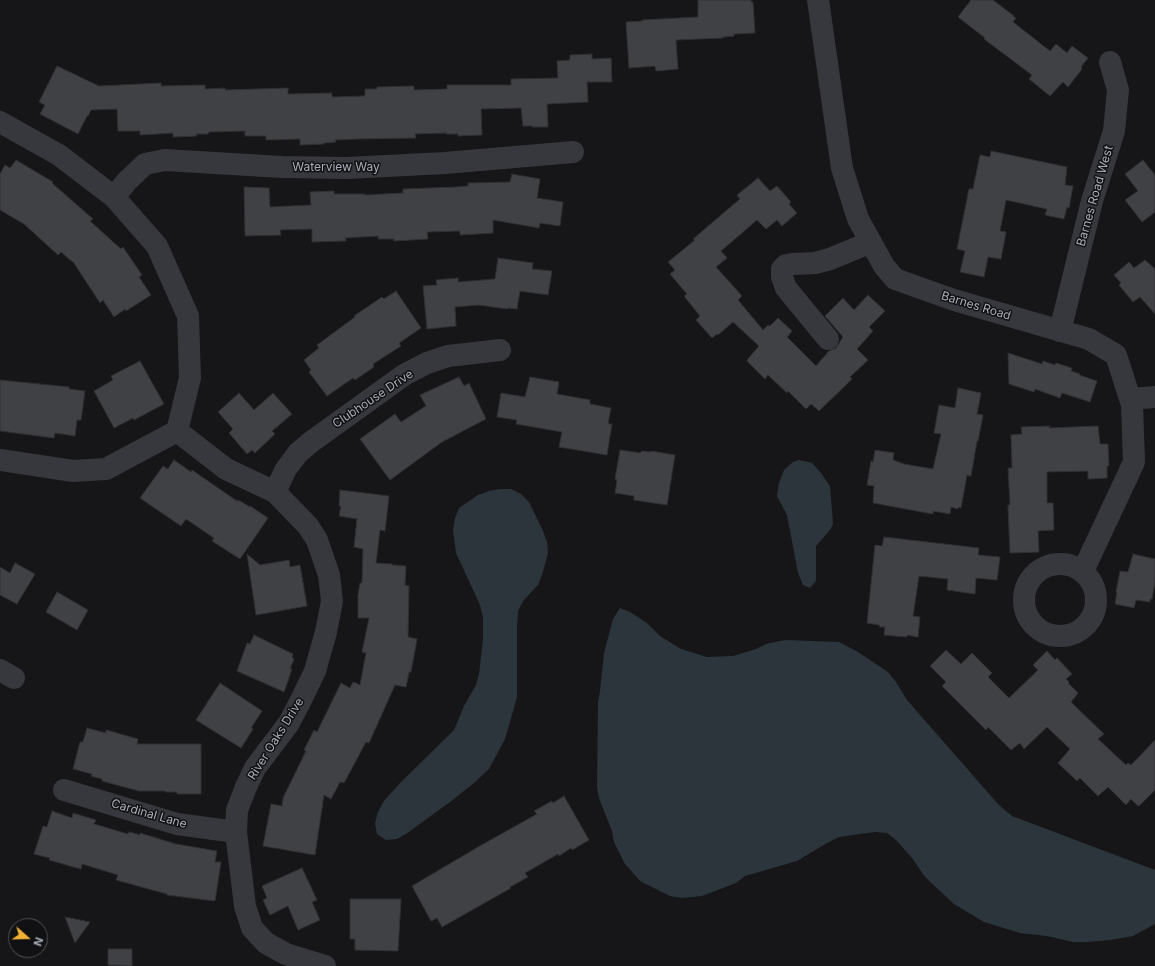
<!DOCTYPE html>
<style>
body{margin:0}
#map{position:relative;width:1155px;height:966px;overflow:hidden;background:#161618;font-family:Inter,sans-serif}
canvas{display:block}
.north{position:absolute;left:8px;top:918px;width:40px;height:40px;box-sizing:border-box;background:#111113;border:1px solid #4d4f55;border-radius:50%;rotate:110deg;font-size:11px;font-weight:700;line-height:16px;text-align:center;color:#a8adb8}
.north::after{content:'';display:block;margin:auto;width:14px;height:18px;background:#f2b134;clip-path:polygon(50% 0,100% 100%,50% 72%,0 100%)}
</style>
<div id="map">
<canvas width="1155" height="966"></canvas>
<div class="north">N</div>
</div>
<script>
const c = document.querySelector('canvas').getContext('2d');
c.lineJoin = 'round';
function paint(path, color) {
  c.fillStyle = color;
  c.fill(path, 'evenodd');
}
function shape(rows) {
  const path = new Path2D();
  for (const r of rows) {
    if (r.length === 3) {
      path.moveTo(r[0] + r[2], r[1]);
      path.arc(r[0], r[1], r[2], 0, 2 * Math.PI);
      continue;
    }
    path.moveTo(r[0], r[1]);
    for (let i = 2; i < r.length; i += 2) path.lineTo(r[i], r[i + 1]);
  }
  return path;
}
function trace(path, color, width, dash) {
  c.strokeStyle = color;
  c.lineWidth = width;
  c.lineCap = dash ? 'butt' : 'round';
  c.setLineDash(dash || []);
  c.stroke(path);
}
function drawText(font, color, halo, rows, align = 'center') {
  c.font = font + ' Inter,sans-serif';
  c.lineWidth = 3;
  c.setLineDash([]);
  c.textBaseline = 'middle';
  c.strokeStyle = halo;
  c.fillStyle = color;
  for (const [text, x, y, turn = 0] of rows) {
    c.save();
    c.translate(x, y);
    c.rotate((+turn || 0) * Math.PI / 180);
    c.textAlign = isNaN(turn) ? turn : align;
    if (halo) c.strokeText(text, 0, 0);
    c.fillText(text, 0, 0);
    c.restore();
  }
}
paint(shape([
 [799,460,812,463,821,473,830,486,833,524,830,530,816,546,816,581,810,588,803,585,798,573,787,515,777,496,779,483,784,470,793,462],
 [500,489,511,489,521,494,529,502,543,531,547,542,548,553,542,575,538,585,523,601,518,611,517,628,517,697,508,729,505,739,489,769,474,783,450,802,406,834,397,839,386,840,377,834,375,823,378,812,384,801,399,784,454,730,464,706,476,685,479,674,483,639,483,617,480,605,456,553,453,530,455,518,459,508,478,495,489,491],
 [620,608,630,612,647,623,660,636,681,649,707,657,733,656,756,649,766,644,785,640,839,642,858,652,888,672,896,682,907,700,998,804,1012,816,1155,870,1155,924,1133,936,1110,940,1087,942,1073,942,1047,936,1020,933,984,922,954,904,925,877,912,858,896,840,887,833,875,832,839,837,827,843,797,861,745,876,736,883,702,896,682,898,670,896,640,881,625,864,614,842,612,831,599,798,597,787,598,702,600,691,604,653,613,619]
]), '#2c353c');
const building = shape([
 [698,0,751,0,751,2,753,2,755,33,734,34,734,36,723,37,723,38,676,40,678,69,656,71,655,66,629,68,626,22,643,21,642,20,698,17,698,0],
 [971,0,993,0,1014,16,1014,17,1016,18,1013,22,1050,51,1056,44,1067,53,1072,46,1088,58,1081,67,1082,69,1068,87,1063,82,1050,96,1029,79,1032,75,984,39,985,38,958,17,971,0],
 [592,54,592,59,611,58,612,82,587,82,588,102,547,104,548,127,532,127,532,126,523,126,521,108,481,109,482,135,458,136,458,134,446,134,446,133,415,134,416,138,356,139,335,140,336,142,324,143,324,144,300,145,300,139,266,140,266,136,245,136,245,131,209,132,208,134,196,134,197,136,173,137,173,133,140,135,140,131,118,131,117,109,91,110,88,116,87,116,78,134,40,114,45,105,39,102,57,66,99,86,161,83,161,86,205,85,205,89,225,88,225,90,288,88,288,94,332,93,332,97,365,96,365,89,377,89,377,87,414,86,414,90,447,89,447,85,511,85,511,79,558,78,557,61,570,60,570,55,592,54],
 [991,151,1067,167,1065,185,1073,186,1069,208,1067,207,1064,219,1045,215,1047,209,1006,200,1000,231,1006,232,1001,259,988,257,984,277,960,272,965,251,957,249,969,189,973,189,980,155,990,157,991,151],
 [16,160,53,182,52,183,93,219,90,221,121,249,123,247,142,275,139,277,151,295,126,311,125,309,114,317,103,300,100,303,74,263,61,252,58,255,24,224,0,210,0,174,5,165,10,168,16,160],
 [1143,160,1155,175,1155,212,1142,222,1125,200,1138,191,1125,174,1143,160],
 [512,174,540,179,537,198,563,202,560,226,540,223,539,228,493,220,493,233,460,235,460,231,427,232,428,239,394,241,394,239,378,239,378,236,345,238,346,241,312,242,312,229,280,230,281,235,245,236,244,187,269,188,270,207,311,205,310,192,334,191,334,194,365,194,365,195,403,193,403,189,457,187,468,186,468,183,510,182,512,174],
 [758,178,770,191,777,186,791,202,789,204,797,213,782,226,777,220,766,229,757,220,721,251,727,258,716,267,742,296,738,300,763,330,768,325,770,326,778,318,792,331,787,337,816,366,829,351,836,348,843,337,825,316,843,298,854,310,868,295,885,311,869,327,873,331,857,349,868,360,850,377,852,379,819,411,811,404,806,409,788,391,787,393,768,375,765,379,748,362,747,360,759,346,733,322,718,335,717,334,712,338,696,320,700,316,684,296,687,294,670,274,675,270,668,262,695,240,693,239,740,199,737,195,758,178],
 [498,258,533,263,532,269,552,271,548,295,520,291,517,309,508,308,507,309,479,305,455,307,456,326,427,329,423,286,437,285,436,280,458,278,458,282,495,279,498,258],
 [1145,260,1155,269,1155,314,1140,297,1133,302,1119,285,1121,283,1114,275,1129,262,1134,268,1145,260],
 [396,291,421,328,399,343,401,346,373,364,374,367,355,380,353,378,327,396,309,372,311,370,304,360,319,348,317,345,355,317,354,316,382,297,384,299,396,291],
 [1008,353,1042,364,1043,361,1055,365,1056,363,1072,368,1071,371,1080,374,1079,375,1097,381,1090,402,1062,393,1060,398,1035,389,1034,392,1009,384,1008,353],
 [140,361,164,404,134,420,133,418,114,428,94,391,113,380,111,376,140,361],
 [459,377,464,386,469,383,486,419,442,442,390,480,360,439,395,414,401,422,426,406,420,395,459,377],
 [530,377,559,382,557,394,590,400,590,404,611,408,608,424,612,424,607,455,559,447,562,432,516,424,517,420,497,417,501,393,525,397,530,377],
 [0,380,69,387,69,389,85,391,81,420,77,420,75,436,55,433,54,438,0,431,0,380],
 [958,388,981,393,977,414,983,415,978,441,977,441,971,476,967,475,961,508,959,507,958,509,951,507,950,514,933,511,933,514,873,503,874,486,867,485,871,461,873,462,875,450,894,453,893,460,904,464,933,469,941,434,934,433,939,405,955,408,958,388],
 [239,393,254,410,273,393,292,414,272,431,275,434,255,453,252,450,247,454,229,433,233,429,218,412,239,393],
 [1050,426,1049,428,1098,426,1100,444,1108,444,1109,466,1107,466,1107,478,1088,479,1088,471,1047,472,1047,503,1053,503,1054,530,1038,531,1039,552,1010,553,1008,508,1008,505,1010,505,1008,468,1012,468,1011,435,1022,434,1021,427,1050,426],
 [620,450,640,453,642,451,651,452,651,451,675,455,667,505,634,500,634,496,615,493,617,480,615,479,620,450],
 [174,460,191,472,192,470,237,501,237,500,240,501,250,507,250,506,268,518,240,559,212,541,214,538,186,519,181,526,140,498,163,466,168,469,174,460],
 [340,490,389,496,385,531,380,530,376,563,392,564,392,565,406,566,405,585,409,586,408,637,417,639,411,672,409,672,406,687,395,685,369,743,366,742,344,783,340,782,331,799,324,795,315,855,263,846,271,804,282,806,283,798,306,751,304,750,314,730,317,732,341,683,350,688,353,682,360,685,366,653,362,652,369,618,358,618,358,595,360,583,362,583,363,549,354,547,357,519,339,516,341,506,339,506,340,490],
 [884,537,979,548,978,555,1000,557,997,580,976,578,975,594,947,590,948,579,919,576,913,616,920,617,918,637,907,635,907,637,884,635,885,627,880,627,879,625,867,623,875,545,882,546,884,537],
 [247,554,260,565,289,560,290,567,300,565,307,606,256,615,247,554],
 [1133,554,1155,559,1155,582,1152,599,1150,599,1150,602,1136,600,1134,608,1115,604,1117,592,1116,592,1120,571,1128,572,1133,554],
 [15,563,35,574,17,604,0,595,0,567,10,573,15,563],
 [57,592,88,610,77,630,46,612,57,592],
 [254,635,293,654,292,657,294,659,290,669,292,669,284,692,237,671,247,643,250,644,254,635],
 [946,650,961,664,972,653,992,673,988,677,1009,698,1038,670,1033,665,1047,651,1055,660,1057,658,1072,674,1066,679,1069,682,1068,683,1078,693,1071,702,1104,734,1098,739,1126,765,1128,763,1131,765,1155,740,1155,790,1139,806,1137,805,1131,799,1126,805,1108,787,1098,796,1080,778,1077,781,1058,763,1070,749,1047,727,1024,749,1020,743,1011,750,988,727,986,730,942,686,946,682,930,666,946,650],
 [220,683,262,711,251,728,253,729,241,748,196,720,220,683],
 [87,728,106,733,106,730,138,739,137,744,201,744,201,794,177,794,177,792,166,792,165,791,139,791,102,781,102,779,91,776,92,774,73,769,80,742,83,742,87,728],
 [564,796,589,840,572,850,571,848,559,856,558,854,525,873,528,877,510,887,511,888,442,927,437,918,431,921,412,886,478,847,537,814,534,811,552,801,553,803,564,796],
 [52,811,72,818,73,813,96,820,94,824,128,834,129,832,130,832,140,835,140,833,176,844,217,851,215,862,221,862,215,901,167,895,167,894,116,880,118,875,82,864,81,869,70,866,49,860,50,858,34,854,43,826,47,827,52,811],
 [302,868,317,900,312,902,320,920,298,930,288,906,270,915,263,900,267,898,262,886,302,868],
 [350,899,401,899,398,951,355,950,355,939,350,939,350,899],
 [65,917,90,922,75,943,65,917],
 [108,949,132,949,132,966,108,965,108,949]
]);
paint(building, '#404145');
trace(building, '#303034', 1);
trace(shape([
 [818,0,842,168,858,219,884,266,895,279,954,300,1089,339,1116,355,1132,405,1134,462,1083,571],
 [0,122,59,155,114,197,157,246,188,316,190,378,177,431,226,469,275,492,308,526,317,540,329,575,332,601,326,632,315,671,301,700,289,723,255,768,246,787,237,810,236,832,245,906,252,928,266,943,286,954,325,966],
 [114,197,127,181,145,164,165,160,282,167,347,168,445,163,573,152],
 [1060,331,1092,201,1114,131,1118,90,1110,62],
 [828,339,786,288,782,277,782,269,786,265,792,264,815,263,830,259,871,242],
 [1130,399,1155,397],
 [0,460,73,471,106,469,177,431],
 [275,492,286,469,298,453,311,442,404,375,427,363,448,356,500,350],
 [1060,600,36],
 [0,670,14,678],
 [64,790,177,824,236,832]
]), '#37383d', 22);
drawText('12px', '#a8adb8', '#111113', [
 ["Waterview Way",336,167],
 ["Barnes Road West",1095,196,-74],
 ["Barnes Road",976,306,17],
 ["Clubhouse Drive",373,399,-34],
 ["River Oaks Drive",276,739,-58],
 ["Cardinal Lane",149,814,16]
]);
</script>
